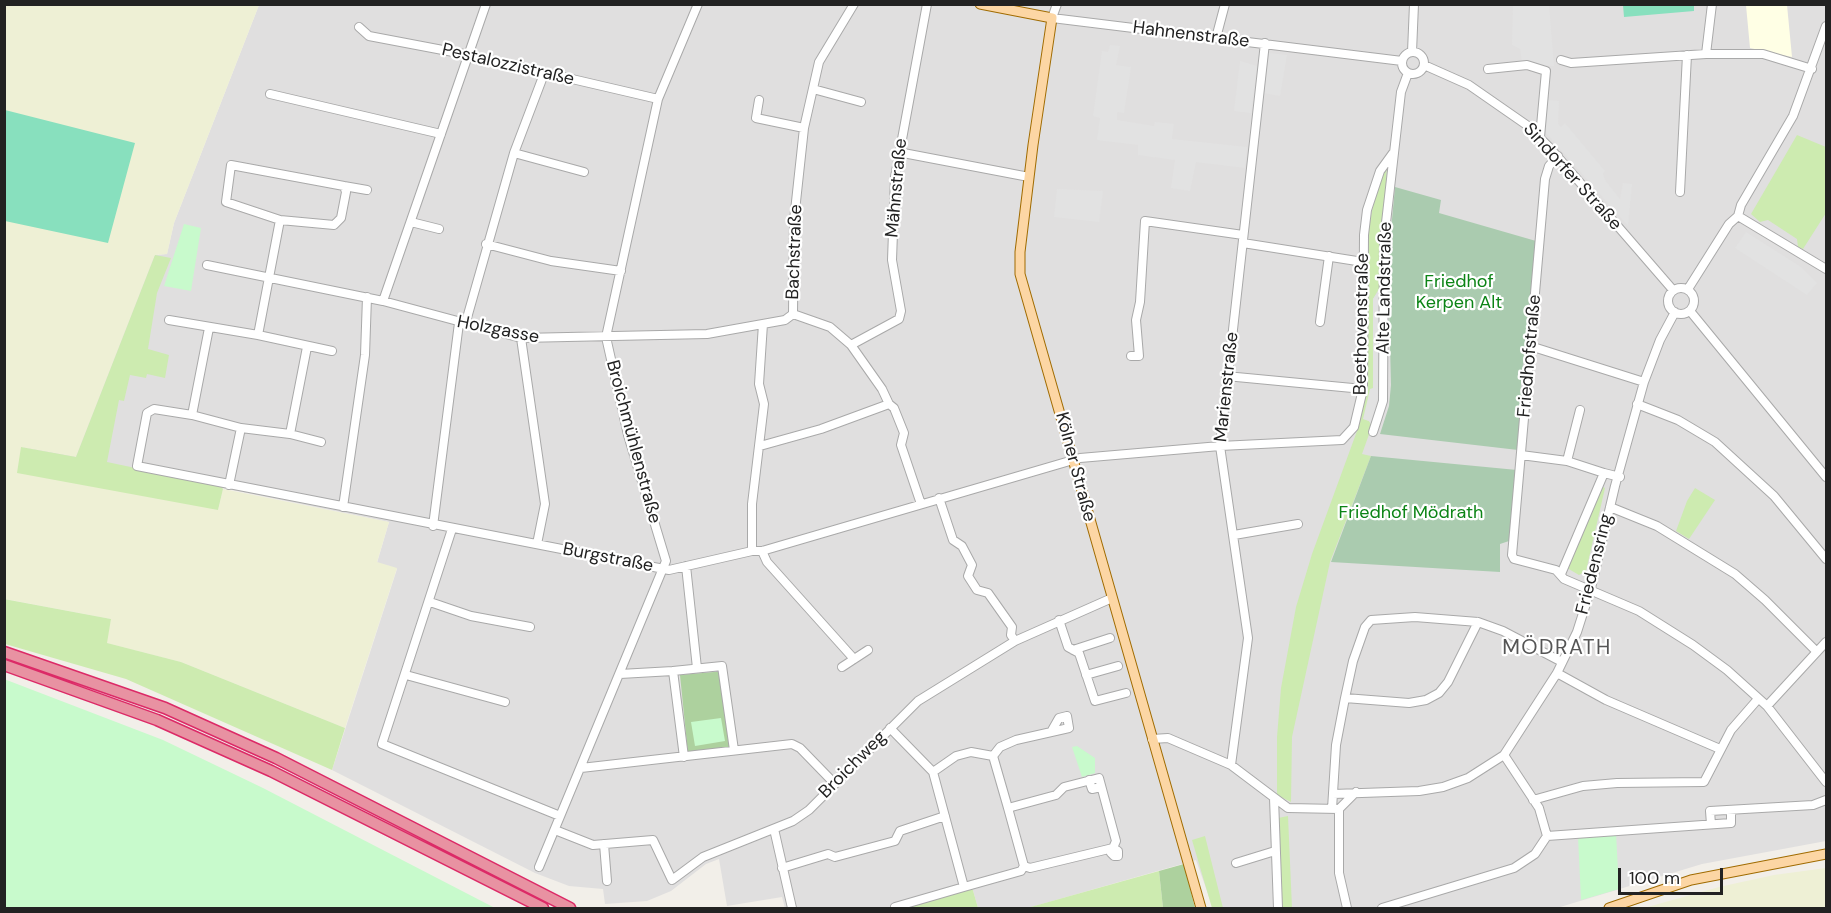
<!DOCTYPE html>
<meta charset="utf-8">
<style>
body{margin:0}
#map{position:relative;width:1831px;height:913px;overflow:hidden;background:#f2efe9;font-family:"DM Sans",sans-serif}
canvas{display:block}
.frame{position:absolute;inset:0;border:6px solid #222;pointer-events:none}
.scale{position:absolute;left:1618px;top:868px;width:105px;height:27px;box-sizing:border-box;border:3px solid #222;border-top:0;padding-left:8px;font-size:18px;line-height:21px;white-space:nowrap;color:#222;-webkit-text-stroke:4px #fff;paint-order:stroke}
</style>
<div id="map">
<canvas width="1831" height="913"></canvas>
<div class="frame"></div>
<div class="scale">100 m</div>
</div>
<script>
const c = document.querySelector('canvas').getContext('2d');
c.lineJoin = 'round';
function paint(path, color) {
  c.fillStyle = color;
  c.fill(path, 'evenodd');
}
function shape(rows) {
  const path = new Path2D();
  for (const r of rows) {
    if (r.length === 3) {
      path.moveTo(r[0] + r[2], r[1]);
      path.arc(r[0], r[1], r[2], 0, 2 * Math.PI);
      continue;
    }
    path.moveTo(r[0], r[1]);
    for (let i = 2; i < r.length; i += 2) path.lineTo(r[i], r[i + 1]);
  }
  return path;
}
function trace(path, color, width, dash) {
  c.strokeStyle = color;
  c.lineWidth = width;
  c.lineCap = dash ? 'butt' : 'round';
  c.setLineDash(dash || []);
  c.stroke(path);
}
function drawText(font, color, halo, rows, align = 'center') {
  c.font = font + ' "DM Sans",sans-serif';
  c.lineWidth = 4.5;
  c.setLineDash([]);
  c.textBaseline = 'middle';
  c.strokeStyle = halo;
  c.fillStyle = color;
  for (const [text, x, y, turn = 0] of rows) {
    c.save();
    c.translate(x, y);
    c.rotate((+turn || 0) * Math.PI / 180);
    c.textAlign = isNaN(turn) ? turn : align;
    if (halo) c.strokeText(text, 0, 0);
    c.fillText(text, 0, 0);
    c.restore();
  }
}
paint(shape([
 [259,5,1826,5,1826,841,1702,864,1557,908,1213,908,1196,860,1028,908,978,908,972,887,892,908,785,908,782,897,727,906,719,859,706,864,671,891,647,901,605,904,603,889,569,886,535,873,332,770,397,569,377,563,389,522,21,447,155,255,167,254,174,223]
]), '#e0dfdf');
paint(shape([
 [1746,5,1787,5,1792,57,1750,48]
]), '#ffffe5');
paint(shape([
 [4,5,259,5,174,223,167,254,155,255,76,457,21,447,218,510,223,489,389,522,377,562,397,568,345,728,181,662,106,643,111,619,5,599],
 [1826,868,1826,908,1644,908,1719,887,1774,875]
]), '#eef0d5');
paint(shape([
 [1797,135,1826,147,1826,213,1803,249,1798,247,1797,239,1768,220,1760,222,1751,214],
 [1387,165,1380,287,1373,299,1373,389,1364,419,1369,421,1372,426,1362,454,1371,456,1330,562,1292,737,1291,802,1277,795,1277,737,1281,688,1296,607,1312,554,1357,431,1367,388,1367,239,1374,200],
 [155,255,171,258,157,293,148,349,169,355,165,378,147,374,146,378,130,375,124,401,119,400,107,462,221,486,223,489,218,510,17,473,21,447,76,457],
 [1601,486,1605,488,1586,571,1579,575,1567,568],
 [1695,488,1715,500,1689,539,1676,531,1687,501],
 [4,599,111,619,107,643,181,662,345,728,332,770,126,679,5,644],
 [1288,816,1292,908,1279,908,1278,818],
 [1205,836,1223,908,1212,908,1192,840],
 [1159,871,1163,908,1027,908],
 [972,887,978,908,892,908]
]), '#cdebb0');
paint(shape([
 [725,671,735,748,688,754,680,675],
 [1184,864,1195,908,1163,908,1159,871]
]), '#add19e');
paint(shape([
 [1395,187,1441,200,1439,213,1536,241,1521,383,1518,450,1380,434,1389,406,1391,385,1388,262],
 [1371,456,1517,470,1509,541,1500,544,1500,572,1331,562]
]), '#aacbaf');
paint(shape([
 [184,224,201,228,191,291,164,286],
 [4,679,163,740,263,788,495,908,5,908],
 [721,718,725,741,695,746,691,722],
 [1077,746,1095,758,1095,773,1082,777,1072,747],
 [1616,833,1619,889,1581,900,1578,837]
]), '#c8facc');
paint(shape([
 [1623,5,1694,5,1694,11,1624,17],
 [5,110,135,143,108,243,5,221]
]), '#88e0be');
paint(shape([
 [1513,5,1549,5,1554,66,1522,64,1520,49,1512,45],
 [1110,45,1120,46,1116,65,1131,67,1124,113,1117,112,1117,120,1154,126,1155,122,1174,124,1172,139,1247,147,1245,168,1196,162,1190,191,1171,188,1175,160,1138,155,1138,145,1097,140,1100,118,1093,116,1102,51,1108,52],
 [1269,53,1287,55,1280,96,1264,93],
 [1240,61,1257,66,1251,113,1234,111],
 [1548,100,1559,101,1558,124,1561,127,1565,123,1605,171,1603,174,1605,180,1620,199,1623,183,1632,184,1628,226,1545,132],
 [1057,189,1103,191,1099,222,1054,217],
 [1746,232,1801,267,1817,283,1807,295,1735,248],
 [1378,292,1378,394,1372,426,1369,421,1363,419,1370,389,1373,388,1373,299]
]), '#e2e2e2');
const minor = shape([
 [854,4,819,62,804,128,794,220,793,314,830,327,851,345,882,389,889,404,894,408,904,433,901,445,921,504],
 [1057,4,1052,18,1402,61],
 [359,27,369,36,469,55,658,99],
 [1216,38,1225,4],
 [1413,63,11],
 [1412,52,1414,4],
 [1706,54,1712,4],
 [1561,60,1571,63,1706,54,1763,54,1812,69],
 [1424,65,1469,85,1528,126,1550,148,1673,290],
 [1488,69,1527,65,1546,71,1540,137],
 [813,89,861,102],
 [270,94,441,134],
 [759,100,756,118,804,128],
 [898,152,1029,177],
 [514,153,584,172],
 [1558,156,1549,166,1545,179,1512,555,1514,559,1556,570,1564,579,1639,611,1693,645,1727,670,1767,706,1826,782],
 [344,186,367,190],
 [1680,192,1687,55],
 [1738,216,1826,269],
 [411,222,439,229],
 [1243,243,1363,262],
 [486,244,551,261,621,271],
 [207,265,383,301,521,338,707,334,785,320,793,314],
 [1681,301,13],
 [1688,289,1729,224,1738,216,1741,205,1793,116,1826,26],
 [383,301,486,4],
 [1690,311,1826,477],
 [169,320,258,335,280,220,334,225,341,218,346,192,344,186,231,165,226,202,280,220],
 [1320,322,1329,256],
 [465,325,514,153,544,74],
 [209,328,192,415,154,409,147,413,137,466,669,570,752,551,762,551,1080,458,1220,446,1342,440,1354,427,1363,389,1364,235,1367,210,1380,171,1393,153],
 [258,335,332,351],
 [521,338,545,504,537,544],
 [851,345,899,319,901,311,892,260,895,177,927,4],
 [1530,346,1644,382],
 [1131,356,1139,356,1136,320,1140,302,1145,221,1243,235],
 [1226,376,1363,389],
 [1637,404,1678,420,1715,442,1774,496,1826,559],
 [192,415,241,428,229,485],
 [241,428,290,434,321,442],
 [1373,432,1383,401,1384,240,1401,92,1408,73],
 [290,434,307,347],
 [760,446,821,429,889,404],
 [1521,455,1567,461,1604,473],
 [1567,461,1580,410],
 [939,498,953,540,962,546,972,565,968,576,977,590,988,593,1012,627,1011,635,1015,641],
 [343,507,365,355,367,297],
 [1610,507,1657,526,1735,574,1765,600,1817,652],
 [433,526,459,323],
 [452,529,382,744,560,816],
 [1234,535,1298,524],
 [752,551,752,504,764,404,759,384,763,324],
 [762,551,767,562,854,659],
 [686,566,697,668],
 [1561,574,1604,473,1620,477],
 [430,602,471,616,530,627],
 [1059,620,1068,647,1079,653,1095,701,1126,693],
 [1073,650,1110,638],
 [842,667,868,650],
 [1557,673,1606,700,1720,749],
 [620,674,673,671],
 [406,675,505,702],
 [1086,675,1118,666],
 [1345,698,1409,703,1426,700,1439,693,1448,682,1478,622],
 [1767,706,1826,642],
 [890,728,933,772,964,887,1021,871,1024,866],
 [1152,739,1168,738,1231,765,1288,808,1339,809,1356,792],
 [993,756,1000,747,1016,740,1069,728,1067,716,1059,718,1051,732],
 [684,757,673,671,722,666,734,750],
 [1231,765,1248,638,1220,446,1265,43],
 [581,768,792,744,800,748,834,783],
 [933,772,956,756,971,752,993,756,1008,808,1056,795,1064,787,1099,778,1116,841,1113,848,1030,868,1024,866],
 [1089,780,1092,789,1101,787],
 [1333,794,1419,791,1443,787,1468,778,1504,755],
 [1274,798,1278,908],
 [1533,800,1583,786,1617,783,1704,782,1731,730,1758,699],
 [1008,808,1024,866],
 [1332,809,1336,745,1345,698,1353,661,1365,627,1371,620,1415,617,1478,622,1503,631,1562,662],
 [1339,809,1339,873,1347,908],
 [1711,824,1710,811,1813,805,1826,800],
 [774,829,792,908],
 [555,830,593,845,653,840,672,880,703,857,793,821,809,810,918,701,1015,641,1112,598],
 [1547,836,1539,808,1504,755,1557,673,1577,632,1591,588,1615,486,1644,382,1660,340,1675,312],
 [1547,836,1731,823,1731,810],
 [604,844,607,881],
 [1113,848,1118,851,1118,856,1114,856,1111,853,1113,848],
 [1236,863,1275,851],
 [539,867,666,561,628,435,606,337,658,99,698,4],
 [782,868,828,854,835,857,895,841,900,831,945,816],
 [895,907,964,887],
 [1382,908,1514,868,1535,854,1547,836]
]);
const major = shape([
 [980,4,1052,18,1033,145,1020,252,1020,274,1201,908],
 [1609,908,1691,880,1826,854]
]);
const highway = shape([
 [4,652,165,708,276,758,570,908],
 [4,665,157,720,271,771,543,908]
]);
trace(minor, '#a9a9a9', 10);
trace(major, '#a06b00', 11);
trace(highway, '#dc2a67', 13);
trace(minor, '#fff', 8);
trace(major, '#fcd6a4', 9);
trace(highway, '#e892a2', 10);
drawText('18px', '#222', '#fff', [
 ["Hahnenstraße",1191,35,7],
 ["Pestalozzistraße",508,65,13],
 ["Sindorfer Straße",1572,177,48],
 ["Mähnstraße",897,188,-85],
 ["Bachstraße",795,252,-88],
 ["Alte Landstraße",1385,288,-89],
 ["Beethovenstraße",1362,324,-89],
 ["Holzgasse",498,330,11],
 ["Friedhofstraße",1530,356,-85],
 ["Marienstraße",1227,387,-84],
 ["Broichmühlenstraße",633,442,75],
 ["Kölner Straße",1075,467,75],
 ["Burgstraße",608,558,11],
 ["Friedensring",1595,564,-76],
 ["Broichweg",853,765,-45]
]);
drawText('18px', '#0c8416', '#fff', [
 ["Friedhof",1459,282],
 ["Kerpen Alt",1459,303],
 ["Friedhof Mödrath",1411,513]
]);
c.letterSpacing = '1.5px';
drawText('21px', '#555', '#fff', [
 ["MÖDRATH",1557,648]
]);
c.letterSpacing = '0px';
</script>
